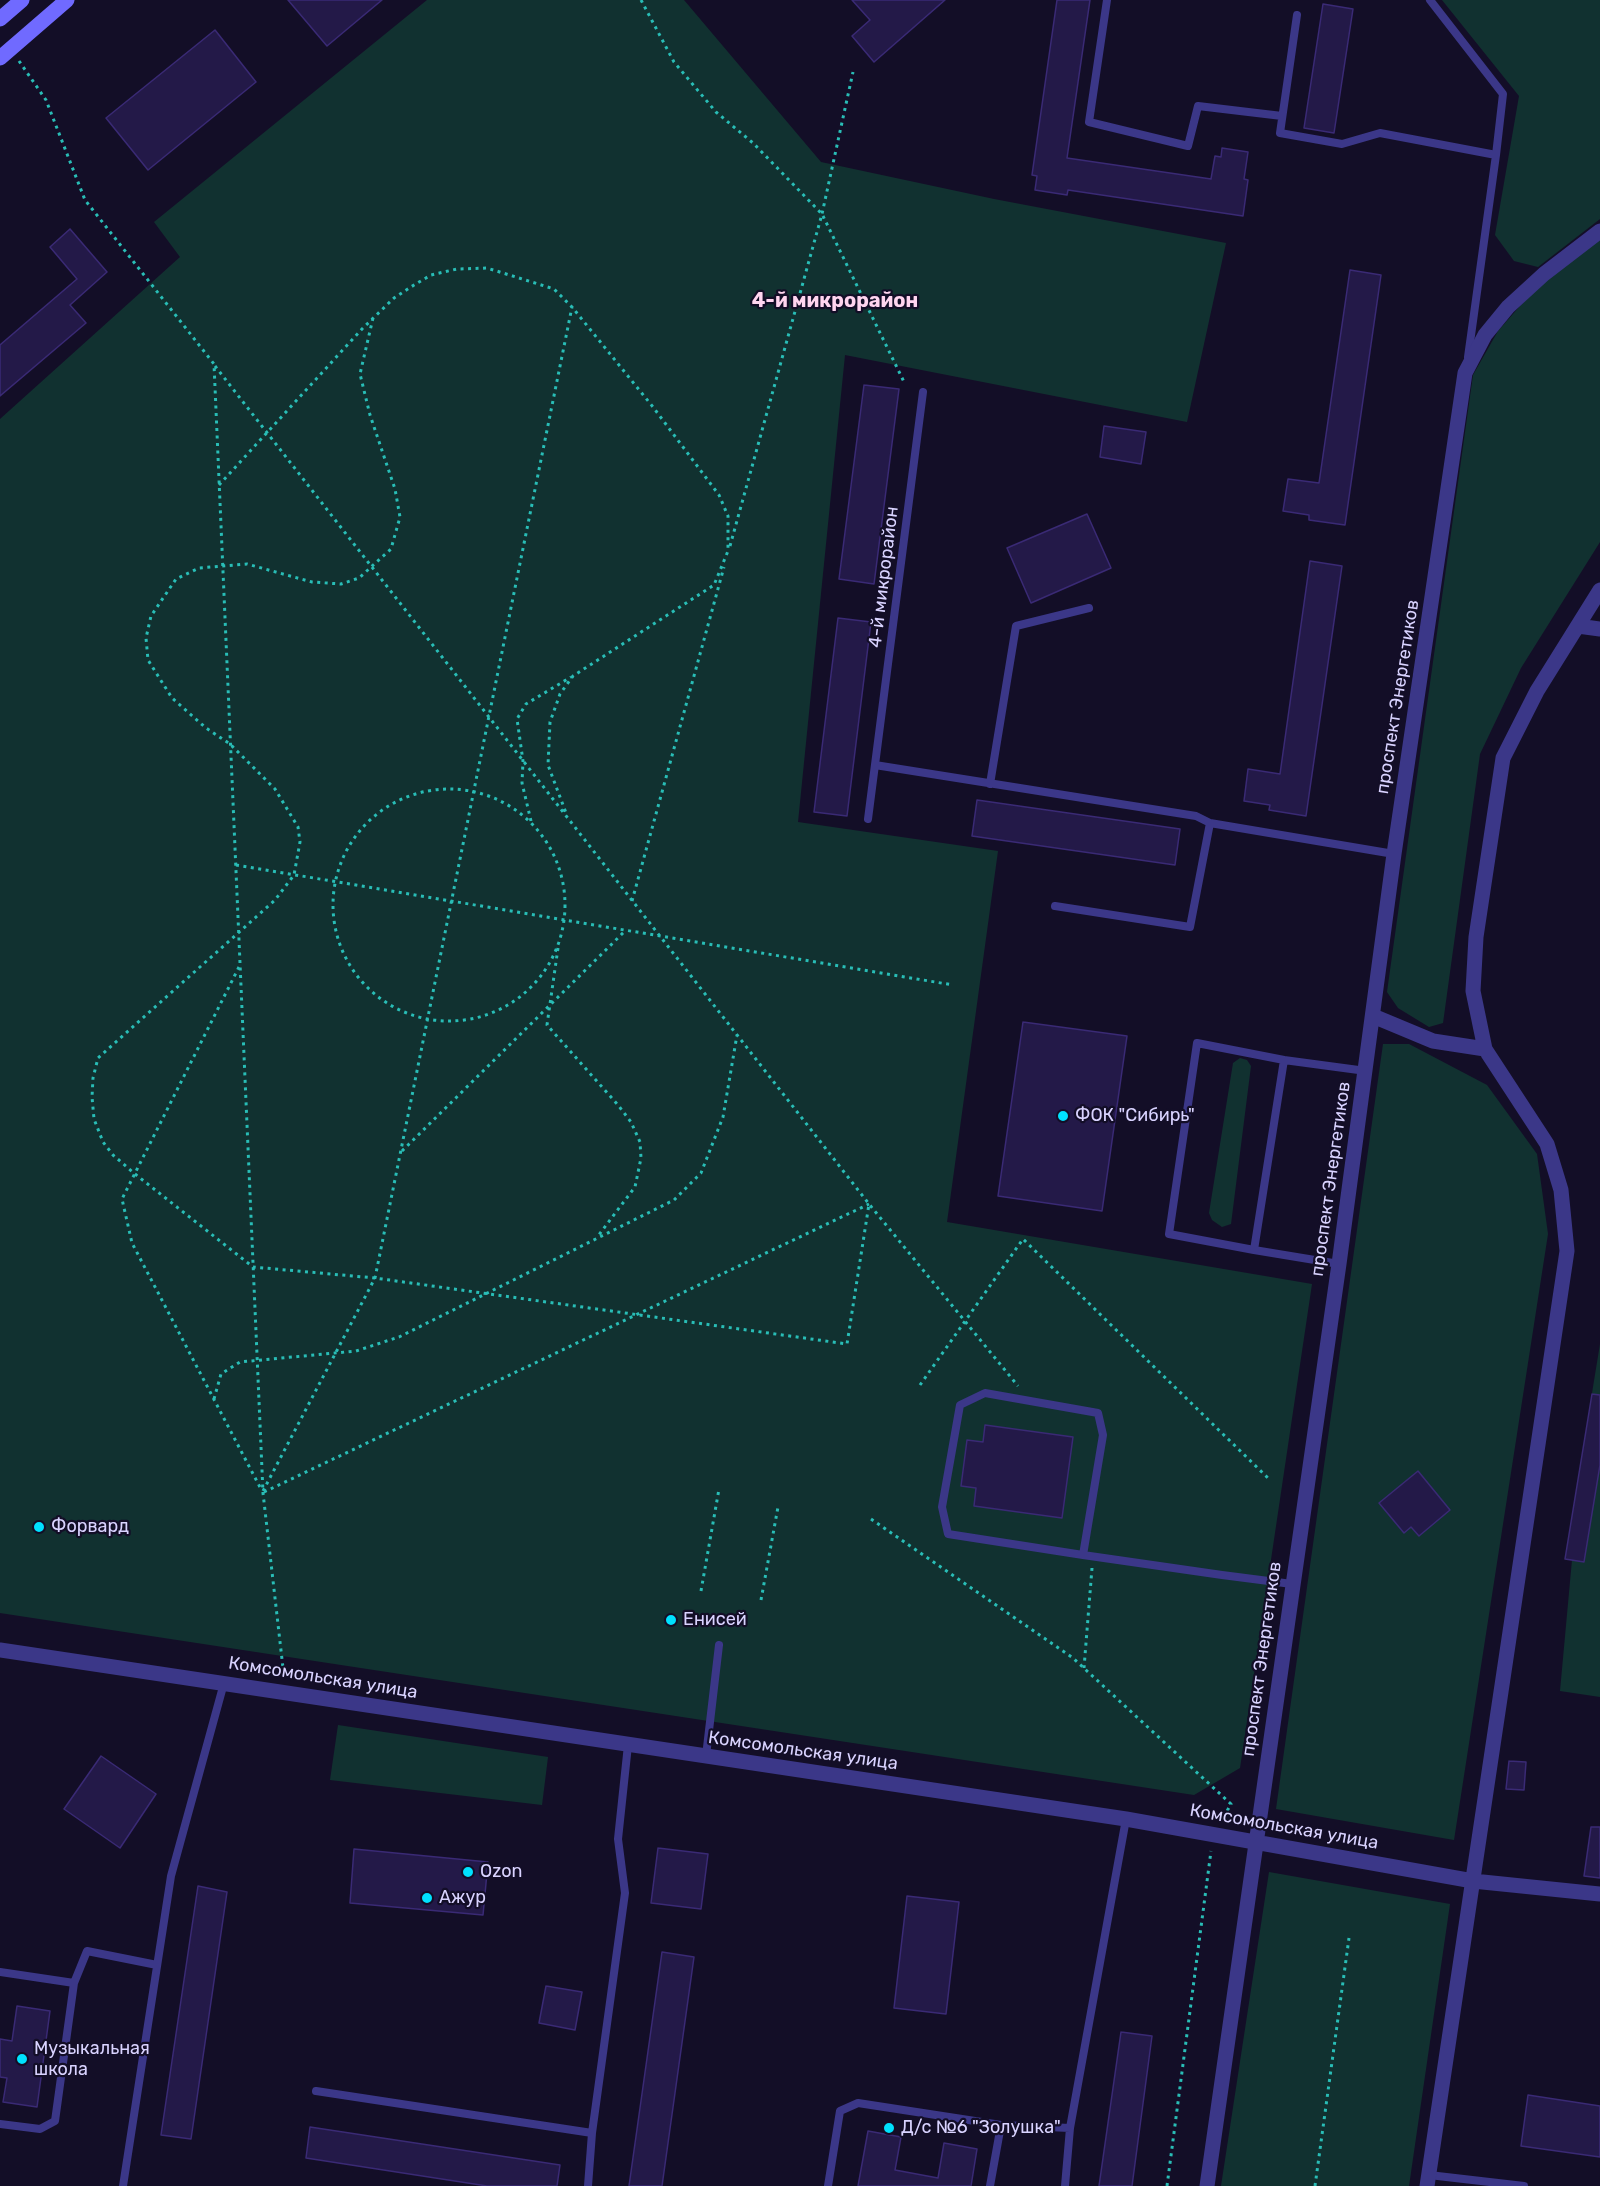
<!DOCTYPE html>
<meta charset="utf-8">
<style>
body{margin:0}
canvas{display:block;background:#130e27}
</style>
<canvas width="1600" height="2186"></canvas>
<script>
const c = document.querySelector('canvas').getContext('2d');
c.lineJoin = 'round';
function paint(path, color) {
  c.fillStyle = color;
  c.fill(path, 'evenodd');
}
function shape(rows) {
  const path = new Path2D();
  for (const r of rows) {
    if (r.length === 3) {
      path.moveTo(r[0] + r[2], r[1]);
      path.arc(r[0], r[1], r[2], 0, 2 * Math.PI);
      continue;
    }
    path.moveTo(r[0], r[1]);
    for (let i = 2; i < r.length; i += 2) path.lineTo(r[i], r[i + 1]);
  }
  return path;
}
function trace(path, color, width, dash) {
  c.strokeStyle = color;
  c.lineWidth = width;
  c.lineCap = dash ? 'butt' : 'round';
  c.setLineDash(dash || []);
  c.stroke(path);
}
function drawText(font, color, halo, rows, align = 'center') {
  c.font = font + ' Rubik,sans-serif';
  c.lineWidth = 4.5;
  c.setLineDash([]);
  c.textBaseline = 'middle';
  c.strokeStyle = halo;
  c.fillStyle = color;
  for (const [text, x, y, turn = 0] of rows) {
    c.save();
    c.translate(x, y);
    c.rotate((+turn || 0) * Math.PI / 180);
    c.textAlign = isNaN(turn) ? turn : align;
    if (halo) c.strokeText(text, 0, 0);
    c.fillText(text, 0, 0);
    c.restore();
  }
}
paint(shape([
 [427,0,684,0,821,162,994,199,1226,243,1187,422,845,355,798,822,998,851,947,1222,1312,1284,1240,1768,1194,1795,0,1613,0,419,180,257,154,222],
 [1442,0,1600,0,1600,219,1538,267,1514,261,1495,235,1519,96],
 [1600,237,1600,542,1521,668,1480,754,1443,1023,1429,1027,1398,1008,1387,992,1473,375,1498,331,1520,306,1545,281],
 [1383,1044,1409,1044,1487,1085,1537,1154,1548,1234,1454,1840,1276,1809],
 [1240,1058,1247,1060,1251,1066,1231,1224,1222,1227,1212,1220,1209,1213,1233,1063],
 [1600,1344,1600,1697,1560,1691,1572,1560,1565,1559],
 [338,1725,548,1757,542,1805,330,1780],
 [1269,1872,1450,1904,1409,2186,1221,2186]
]), '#113130');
const building = shape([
 [288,0,382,0,327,46,288,0],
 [852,0,945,0,874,62,852,36,870,20,852,0],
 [1057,0,1090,0,1067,158,1211,179,1215,156,1221,157,1222,148,1248,152,1244,179,1248,180,1243,216,1068,190,1067,195,1035,190,1037,176,1032,175,1057,0],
 [1323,4,1353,9,1334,133,1304,128,1323,4],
 [215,30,256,82,148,170,106,118,215,30],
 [70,229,107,272,70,305,86,323,0,396,0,345,77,279,50,247,70,229],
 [1350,270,1381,275,1345,525,1309,520,1309,515,1283,511,1288,479,1319,483,1350,270],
 [864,385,899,389,874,584,839,579,864,385],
 [1104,426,1146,432,1141,464,1100,457,1104,426],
 [1087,514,1111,568,1031,603,1007,548,1087,514],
 [1310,561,1342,566,1306,816,1269,810,1270,805,1244,801,1248,769,1280,774,1310,561],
 [838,618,871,622,847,816,814,812,838,618],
 [977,800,1180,829,1175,865,972,836,977,800],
 [1023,1022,1127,1036,1102,1211,998,1196,1023,1022],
 [1592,1394,1600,1395,1600,1465,1584,1562,1565,1559,1592,1394],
 [985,1425,1073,1437,1062,1518,974,1506,976,1488,961,1486,967,1440,983,1442,985,1425],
 [1418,1471,1450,1510,1419,1536,1411,1527,1404,1533,1379,1503,1418,1471],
 [101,1756,156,1794,120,1848,64,1809,101,1756],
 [1509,1761,1526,1762,1524,1790,1506,1789,1509,1761],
 [1591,1827,1600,1827,1600,1878,1584,1876,1591,1827],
 [658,1848,708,1854,701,1909,651,1903,658,1848],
 [354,1849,488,1862,483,1915,350,1903,354,1849],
 [198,1886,227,1892,191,2139,161,2135,198,1886],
 [907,1896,959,1902,946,2014,894,2008,907,1896],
 [662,1952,694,1957,662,2186,629,2186,662,1952],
 [546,1986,582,1992,575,2030,539,2023,546,1986],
 [17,2006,50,2011,37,2107,3,2102,7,2078,0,2077,0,2039,12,2041,17,2006],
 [1121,2032,1152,2036,1132,2186,1099,2186,1121,2032],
 [1528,2095,1600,2106,1600,2157,1521,2146,1528,2095],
 [310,2127,560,2165,557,2186,487,2186,306,2158,310,2127],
 [868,2131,901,2137,895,2170,938,2178,944,2143,977,2149,971,2186,858,2186,868,2131]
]);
paint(building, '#231948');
trace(building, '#3a2a75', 1.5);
trace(shape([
 [641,0,674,62,716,112,753,143,822,214,905,384],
 [19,61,46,100,85,200,214,364,263,1493,283,1668],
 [373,318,360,374,370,415,395,489,400,517,391,549,359,578,341,584,312,582,247,564,199,568,176,579,151,616,146,638,148,660,172,698,206,728,230,744,275,789,298,827,300,842,294,875,275,900,98,1058,93,1078,92,1097,94,1119,103,1142,113,1155,135,1174,253,1267,375,1278,847,1344,869,1204],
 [215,366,869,1204,1018,1386],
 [219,485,362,329,394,298,414,285,431,275,457,269,487,268,554,289,572,307,653,407,719,495,728,516,728,551,714,585,573,676,560,694,550,722,548,765,566,813],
 [730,546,822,214,853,72],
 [449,905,116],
 [531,821,522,783,523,761,517,719,526,704,571,677],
 [236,865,953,985],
 [632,901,724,567],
 [558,948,547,1025,618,1105,631,1122,640,1142,641,1158,635,1187,598,1236],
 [239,967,122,1199,132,1243,262,1491],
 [402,1151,626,930],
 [920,1385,1023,1239,1269,1479],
 [214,1399,221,1374,240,1362,356,1351,399,1337,674,1200,701,1173,723,1117,737,1035],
 [263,1491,375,1278,572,307],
 [264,1492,869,1204],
 [871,1519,1073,1658,1231,1804,1222,1820],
 [701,1591,719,1489],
 [761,1600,778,1507],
 [1084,1668,1092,1568],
 [1167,2186,1211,1851],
 [1315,2186,1349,1938]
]), '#29bdb6', 3, [3, 4.5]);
trace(shape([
 [1107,0,1089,122,1188,146,1198,106,1282,116],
 [1430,0,1503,94,1496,155],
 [1297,15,1280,133,1342,144,1380,133,1496,155,1468,357],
 [875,765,1196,816,1210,823,1394,854],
 [990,784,1016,626,1089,608],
 [868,819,923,392],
 [1055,906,1190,927,1210,823],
 [1254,1250,1169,1234,1197,1043,1284,1060],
 [1339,1264,1254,1250,1284,1060,1366,1071],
 [1083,1555,1103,1435,1098,1413,985,1393,960,1405,942,1507,948,1534,1083,1555,1222,1575,1292,1584],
 [706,1756,719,1645],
 [0,1972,74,1983],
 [316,2091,592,2133],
 [0,2124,40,2129,55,2121,74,1983,87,1951,157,1965],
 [1429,2175,1524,2186],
 [123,2186,171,1876,224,1683],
 [588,2186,592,2133,625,1893,618,1839,628,1745],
 [828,2186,840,2111,858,2103,1001,2125,1070,2128],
 [990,2186,1001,2125],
 [1065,2186,1070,2128,1126,1819]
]), '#3b3788', 8);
trace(shape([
 [1578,626,1600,629],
 [1373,1016,1433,1041,1485,1049],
 [0,1650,1126,1819,1473,1881,1600,1894],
 [1207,2186,1339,1264,1394,854,1465,373,1485,335,1508,307,1544,274,1600,231],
 [1427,2186,1567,1251,1561,1190,1547,1144,1485,1049,1473,991,1476,937,1503,758,1537,691,1600,590]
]), '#3b3788', 15);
trace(shape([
 [0,19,22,0],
 [0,58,67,0]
]), '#706aff', 15);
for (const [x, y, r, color] of [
 [1063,1116,6,"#00e1fe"],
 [39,1527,6,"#00e1fe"],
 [671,1620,6,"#00e1fe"],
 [468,1872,6,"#00e1fe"],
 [427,1898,6,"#00e1fe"],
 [22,2059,6,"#00e1fe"],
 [889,2128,6,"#00e1fe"]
]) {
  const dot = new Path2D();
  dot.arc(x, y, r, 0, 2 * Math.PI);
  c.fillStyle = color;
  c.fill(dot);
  trace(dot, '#130e27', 2);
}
drawText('18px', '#d9d3ff', '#130e27', [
 ["4-й микрорайон",884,577,-83],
 ["проспект Энергетиков",1398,697,-81],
 ["проспект Энергетиков",1331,1179,-82],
 ["проспект Энергетиков",1262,1659,-82],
 ["Комсомольская улица",323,1678,9],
 ["Комсомольская улица",803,1751,8],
 ["Комсомольская улица",1284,1827,10]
]);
drawText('18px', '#d9d3ff', '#130e27', [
 ["ФОК \"Сибирь\"",1075,1116],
 ["Форвард",51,1527],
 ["Енисей",683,1620],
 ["Ozon",480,1872],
 ["Ажур",439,1898],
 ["Музыкальная",34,2049],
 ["школа",34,2070],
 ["Д/с №6 \"Золушка\"",901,2128]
], 'left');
drawText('bold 20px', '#ffd5ef', '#130e27', [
 ["4-й микрорайон",835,301]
]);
</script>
